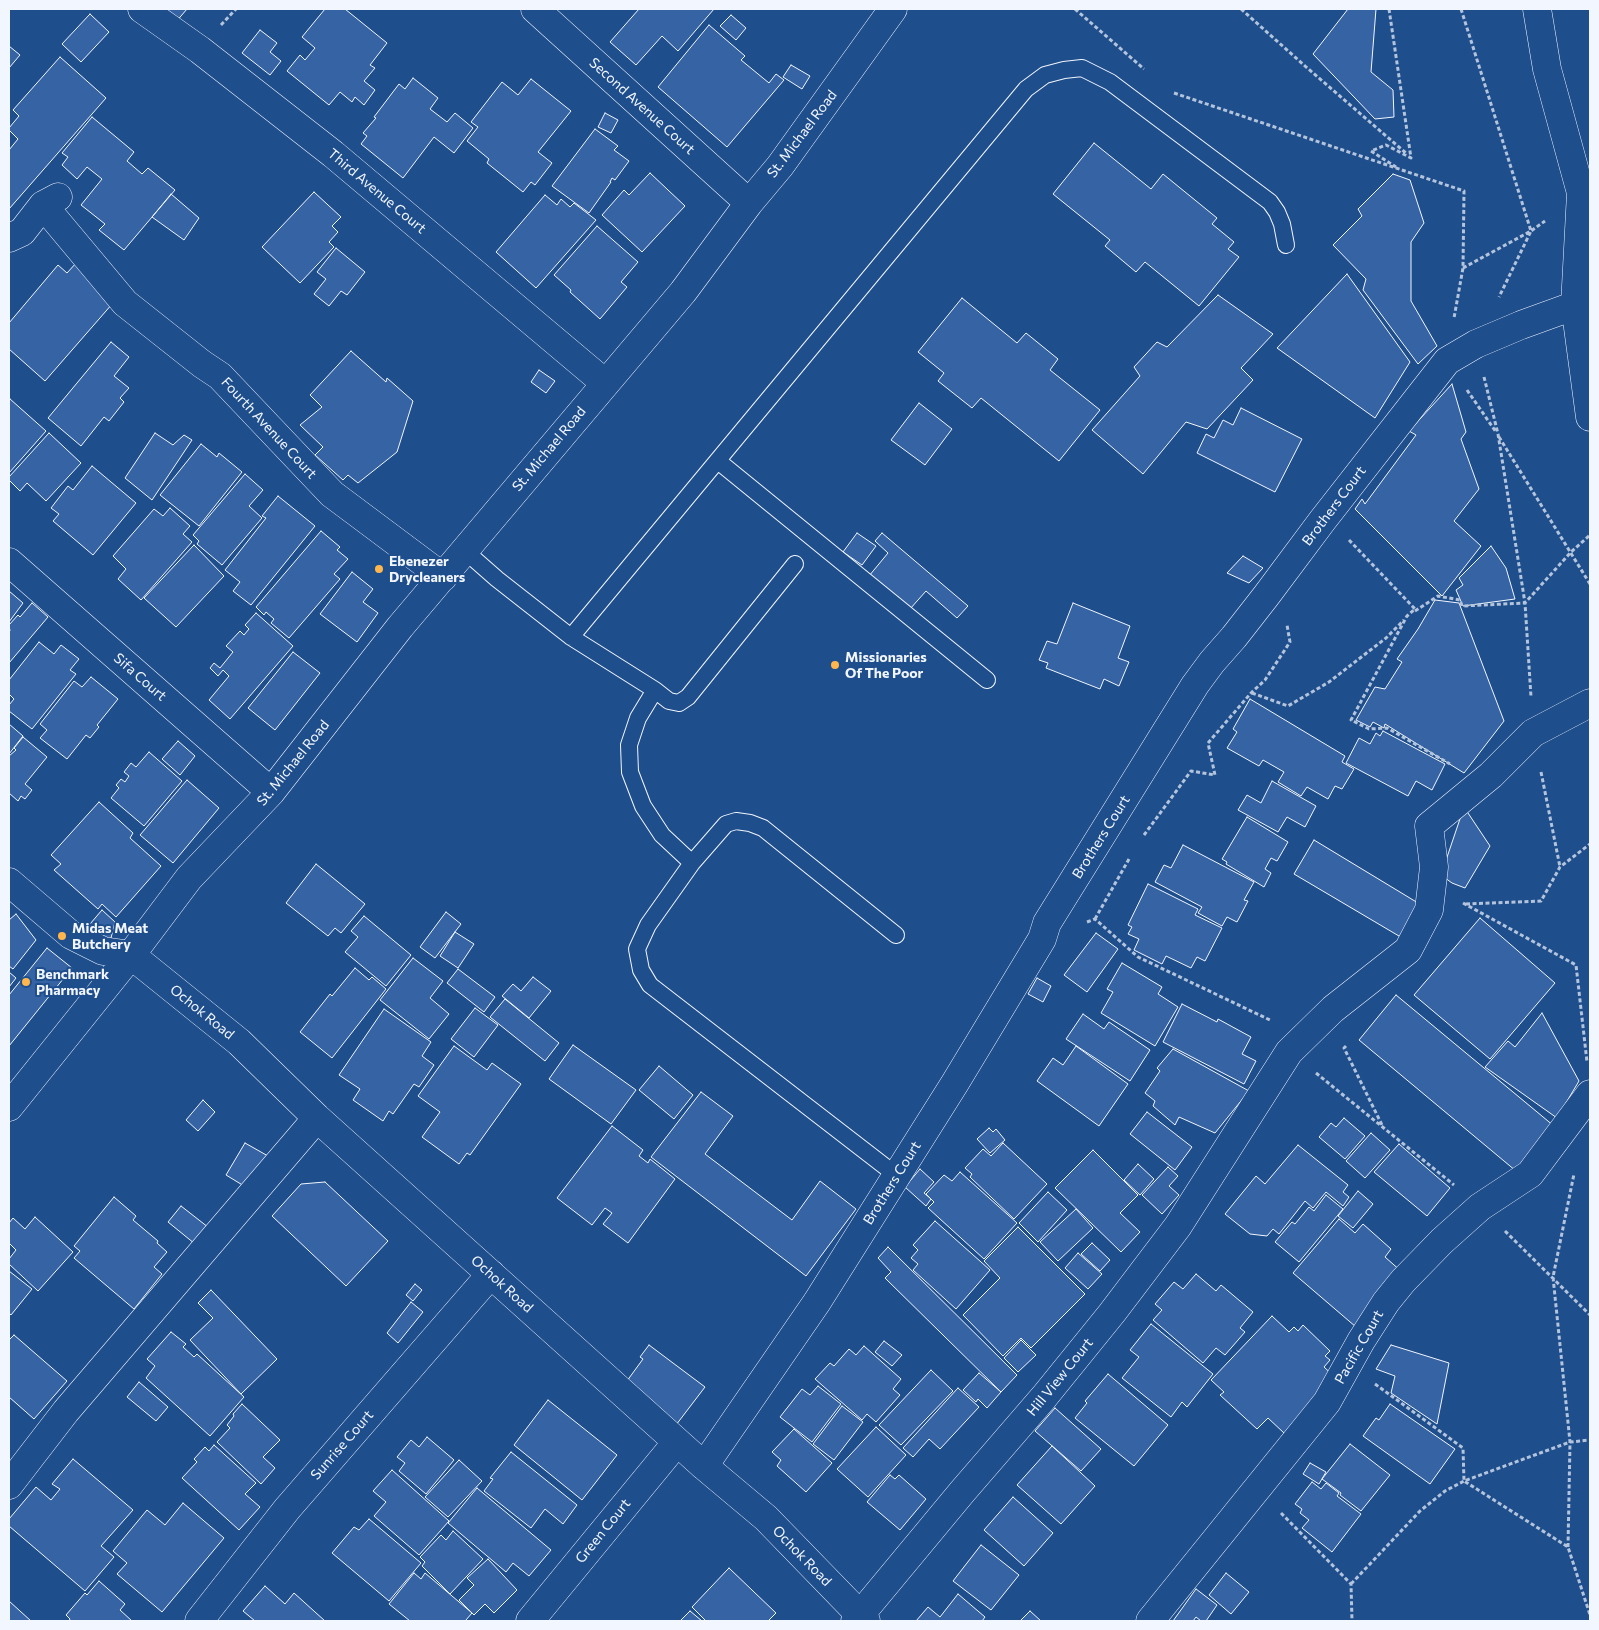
<!DOCTYPE html>
<style>
body{margin:0}
#map{position:relative;width:1599px;height:1630px;overflow:hidden;background:#1f4e8c;font-family:Commissioner,sans-serif}
canvas{display:block}
.frame{position:absolute;inset:0;border:10px solid #f2f6ff;pointer-events:none}
</style>
<div id="map">
<canvas width="1599" height="1630"></canvas>
<div class="frame"></div>
</div>
<script>
const c = document.querySelector('canvas').getContext('2d');
c.lineJoin = 'round';
function paint(path, color) {
  c.fillStyle = color;
  c.fill(path, 'evenodd');
}
function shape(rows) {
  const path = new Path2D();
  for (const r of rows) {
    path.moveTo(r[0], r[1]);
    for (let i = 2; i < r.length; i += 2) path.lineTo(r[i], r[i + 1]);
  }
  return path;
}
function trace(path, color, width, dash) {
  c.strokeStyle = color;
  c.lineWidth = width;
  c.lineCap = dash ? 'butt' : 'round';
  c.setLineDash(dash || []);
  c.stroke(path);
}
function drawText(font, color, halo, rows, align = 'center') {
  c.font = font + ' Commissioner,sans-serif';
  c.lineWidth = 4;
  c.setLineDash([]);
  c.textBaseline = 'middle';
  c.strokeStyle = halo;
  c.fillStyle = color;
  for (const [text, x, y, turn = 0] of rows) {
    c.save();
    c.translate(x, y);
    c.rotate((+turn || 0) * Math.PI / 180);
    c.textAlign = isNaN(turn) ? turn : align;
    if (halo) c.strokeText(text, 0, 0);
    c.fillText(text, 0, 0);
    c.restore();
  }
}
const building = shape([
 [158,9,187,9,175,23,158,9],
 [325,9,345,9,387,43,370,65,375,68,364,81,375,90,364,105,355,97,352,102,340,92,329,105,287,71,300,55,305,60,315,48,302,37,325,9],
 [639,9,714,9,678,51,662,36,636,65,610,42,639,9],
 [1348,9,1376,9,1371,72,1393,90,1394,117,1375,119,1313,54,1348,9],
 [90,14,109,32,81,62,62,44,90,14],
 [731,15,746,28,736,40,720,26,731,15],
 [709,25,745,56,741,60,769,83,776,74,784,80,727,147,658,87,709,25],
 [260,30,277,43,270,52,281,61,270,75,242,53,260,30],
 [9,46,20,55,9,68,9,46],
 [60,57,106,98,9,209,9,150,18,139,9,130,9,128,19,116,13,110,60,57],
 [791,65,810,76,802,89,783,77,791,65],
 [413,78,438,98,430,109,447,122,455,113,473,128,454,153,434,137,403,178,361,144,367,136,363,133,376,118,374,117,399,84,405,89,413,78],
 [531,79,571,111,538,152,552,163,535,185,531,182,523,192,487,163,489,159,467,141,478,127,471,122,502,82,518,95,531,79],
 [605,113,618,120,611,133,598,127,605,113],
 [92,117,134,152,127,161,142,174,148,168,175,190,124,250,99,230,105,224,81,205,102,179,87,167,77,179,62,165,68,157,62,153,92,117],
 [595,129,618,146,614,150,629,161,615,180,612,178,610,182,611,182,589,213,552,186,595,129],
 [1094,143,1151,189,1163,174,1217,218,1212,224,1234,242,1228,249,1239,257,1199,306,1145,262,1136,272,1105,246,1110,240,1053,194,1094,143],
 [650,173,685,206,642,252,602,215,624,190,629,195,650,173],
 [1393,174,1410,180,1424,223,1411,242,1411,301,1437,346,1418,364,1363,290,1366,279,1333,245,1362,216,1358,209,1393,174],
 [314,192,341,217,332,226,338,232,329,242,334,247,300,283,262,247,314,192],
 [171,194,199,218,184,240,152,217,171,194],
 [545,195,557,205,561,199,570,207,574,203,596,220,536,288,496,252,545,195],
 [597,226,638,262,621,282,627,287,600,319,570,292,571,290,554,275,597,226],
 [336,248,365,272,347,295,341,291,329,306,314,294,326,279,317,272,336,248],
 [77,262,113,303,45,381,9,349,9,323,58,265,67,273,77,262],
 [1347,274,1410,362,1375,418,1277,348,1347,274],
 [1218,295,1273,334,1241,368,1253,380,1207,429,1186,422,1143,474,1092,430,1140,376,1134,367,1157,342,1167,347,1218,295],
 [962,298,1017,343,1026,333,1058,359,1050,370,1100,410,1059,461,981,398,972,408,938,381,944,373,918,352,962,298],
 [111,342,129,357,114,376,129,388,120,398,124,402,109,421,104,417,81,446,48,418,111,342],
 [351,351,386,382,387,378,413,401,397,452,358,483,348,475,343,480,315,455,323,447,300,425,322,407,310,395,351,351],
 [539,370,555,381,546,393,531,382,539,370],
 [1452,384,1466,432,1461,439,1479,489,1454,521,1481,546,1442,596,1355,509,1362,499,1365,504,1416,435,1409,431,1452,384],
 [10,399,46,431,9,473,9,400,10,399],
 [919,403,952,429,925,465,891,440,919,403],
 [1241,408,1302,439,1275,492,1197,453,1206,434,1214,438,1223,420,1233,425,1241,408],
 [49,433,81,463,46,501,27,483,20,491,9,480,9,477,49,433],
 [155,433,173,445,184,435,192,440,152,500,125,478,155,433],
 [201,444,217,457,219,453,242,472,199,526,160,495,201,444],
 [92,466,136,503,93,555,53,521,59,514,51,508,68,486,73,490,92,466],
 [245,474,263,490,249,506,262,518,222,565,197,544,199,541,193,535,245,474],
 [278,496,315,526,251,605,233,591,240,582,225,570,266,518,262,516,278,496],
 [170,508,190,526,183,534,192,542,141,600,118,579,126,569,113,556,154,509,163,516,170,508],
 [321,531,340,547,337,550,348,559,334,574,340,579,289,638,271,623,274,619,266,612,264,615,256,607,321,531],
 [857,533,876,546,862,565,843,552,857,533],
 [882,533,968,606,957,618,926,591,910,609,869,576,888,553,875,541,882,533],
 [194,545,224,576,176,627,144,598,194,545],
 [1491,546,1506,568,1515,599,1463,606,1456,590,1463,585,1459,578,1491,546],
 [1243,556,1263,568,1249,583,1227,573,1243,556],
 [352,572,373,589,363,602,378,613,357,642,320,614,352,572],
 [9,591,23,603,9,622,9,591],
 [1435,600,1459,603,1504,721,1464,773,1385,724,1384,728,1373,722,1370,727,1356,720,1375,687,1385,689,1402,662,1397,659,1418,629,1435,600],
 [32,603,48,617,9,663,9,632,10,631,9,625,18,615,20,617,32,603],
 [1073,603,1130,626,1118,658,1129,662,1119,686,1104,679,1100,689,1046,668,1048,663,1039,660,1047,641,1057,644,1073,603],
 [256,613,293,646,230,719,209,700,229,676,223,670,218,676,210,668,214,663,220,668,233,652,226,646,240,631,244,635,249,629,245,625,256,613],
 [39,642,54,654,61,645,79,659,70,670,76,674,32,729,9,711,9,705,14,699,9,694,9,680,39,642],
 [293,652,320,673,275,730,248,708,293,652],
 [91,677,118,699,97,725,99,727,90,738,86,735,67,759,40,738,47,730,40,724,74,681,82,687,91,677],
 [1250,699,1345,756,1342,762,1354,769,1342,789,1335,786,1328,799,1307,787,1301,796,1278,782,1284,772,1263,760,1259,766,1227,748,1237,732,1233,729,1250,699],
 [9,724,23,736,9,754,9,724],
 [1383,731,1445,764,1432,790,1416,781,1408,796,1346,763,1359,738,1370,744,1376,733,1380,736,1383,731],
 [23,737,47,757,25,784,32,790,25,799,21,796,18,801,9,793,9,756,16,750,14,748,23,737],
 [178,741,195,756,180,775,162,759,178,741],
 [149,752,182,781,144,826,111,798,119,788,116,785,121,779,125,782,129,776,124,772,131,763,136,767,149,752],
 [187,780,219,808,173,863,140,835,187,780],
 [1272,781,1316,806,1305,827,1287,817,1278,832,1238,810,1247,795,1261,803,1272,781],
 [99,802,133,833,130,838,161,866,116,917,102,904,98,909,54,870,61,864,51,855,99,802],
 [1464,807,1490,846,1465,888,1452,883,1441,875,1464,807],
 [1247,817,1288,842,1277,861,1271,858,1265,869,1271,873,1264,887,1226,864,1227,862,1222,859,1247,817],
 [1314,840,1423,906,1404,939,1294,874,1314,840],
 [1183,845,1254,882,1244,900,1248,901,1237,922,1227,917,1222,926,1198,913,1202,907,1155,882,1164,865,1171,868,1183,845],
 [316,864,365,904,341,933,335,928,328,936,286,903,316,864],
 [1148,884,1198,909,1195,915,1222,928,1205,961,1197,957,1191,968,1166,956,1162,964,1134,950,1139,939,1128,934,1132,927,1128,925,1148,884],
 [102,910,115,922,111,938,100,946,84,931,102,910],
 [446,912,461,924,435,958,420,947,446,912],
 [16,914,36,940,13,969,9,966,9,920,16,914],
 [364,916,411,955,386,986,345,952,358,937,351,931,364,916],
 [1480,918,1555,983,1490,1059,1414,995,1480,918],
 [455,932,474,944,458,968,440,956,455,932],
 [1096,933,1118,949,1087,992,1064,975,1096,933],
 [47,948,72,968,9,1046,9,995,47,948],
 [413,958,443,981,430,998,449,1014,429,1039,380,1000,413,958],
 [1122,963,1162,987,1158,994,1178,1007,1155,1046,1101,1013,1113,992,1107,989,1122,963],
 [355,968,369,980,372,977,386,989,332,1058,300,1032,330,994,332,996,355,968],
 [458,969,495,997,484,1012,447,983,458,969],
 [9,972,16,978,9,987,9,972],
 [533,977,551,991,529,1018,502,996,513,984,521,991,533,977],
 [1037,978,1051,986,1043,1002,1028,994,1037,978],
 [1396,995,1560,1131,1522,1176,1359,1040,1396,995],
 [505,999,559,1043,545,1061,490,1017,505,999],
 [1182,1004,1217,1022,1218,1019,1251,1037,1242,1054,1256,1061,1244,1084,1163,1042,1182,1004],
 [475,1008,498,1025,474,1057,451,1039,475,1008],
 [384,1009,431,1042,422,1056,434,1065,419,1087,414,1084,393,1114,389,1111,383,1121,353,1100,360,1089,339,1075,384,1009],
 [1542,1013,1579,1081,1557,1118,1485,1067,1508,1041,1515,1047,1542,1013],
 [1083,1014,1104,1029,1109,1022,1150,1050,1130,1081,1066,1039,1083,1014],
 [573,1045,636,1090,611,1124,549,1079,573,1045],
 [454,1046,487,1070,492,1063,521,1084,470,1155,467,1153,459,1164,422,1137,440,1112,418,1096,454,1046],
 [1076,1046,1128,1084,1099,1126,1037,1081,1053,1058,1063,1065,1076,1046],
 [1173,1049,1249,1091,1215,1133,1179,1117,1175,1125,1153,1106,1155,1101,1145,1093,1160,1071,1157,1068,1173,1049],
 [659,1066,693,1095,674,1119,639,1090,659,1066],
 [701,1092,733,1116,705,1154,792,1220,820,1181,856,1209,806,1276,651,1157,701,1092],
 [203,1100,215,1112,198,1131,186,1120,203,1100],
 [1147,1112,1192,1147,1175,1170,1130,1134,1147,1112],
 [1344,1118,1365,1136,1345,1159,1319,1137,1331,1123,1336,1127,1344,1118],
 [612,1126,643,1150,639,1156,648,1163,650,1159,675,1179,628,1243,603,1224,612,1213,605,1208,592,1225,557,1198,612,1126],
 [989,1128,993,1132,996,1129,1005,1140,990,1153,977,1139,989,1128],
 [1371,1133,1390,1150,1365,1178,1346,1161,1371,1133],
 [245,1143,268,1156,249,1189,226,1175,245,1143],
 [1003,1143,1047,1184,1014,1219,970,1177,972,1174,965,1168,983,1149,991,1156,1003,1143],
 [1399,1144,1450,1188,1427,1216,1374,1172,1399,1144],
 [1298,1145,1348,1185,1343,1192,1349,1197,1343,1206,1326,1192,1313,1208,1305,1201,1279,1234,1273,1229,1267,1236,1250,1234,1225,1214,1256,1176,1265,1184,1298,1145],
 [1093,1150,1138,1195,1120,1213,1140,1232,1121,1252,1055,1188,1093,1150],
 [1138,1164,1154,1179,1140,1195,1124,1180,1138,1164],
 [1168,1167,1178,1176,1169,1186,1179,1195,1162,1214,1142,1195,1168,1167],
 [920,1169,934,1182,924,1193,931,1199,926,1206,905,1187,920,1169],
 [960,1172,1017,1223,984,1259,928,1208,934,1202,926,1194,944,1175,952,1181,960,1172],
 [325,1182,388,1241,346,1286,272,1216,301,1184,325,1182],
 [1358,1191,1373,1204,1353,1228,1338,1216,1358,1191],
 [1048,1192,1067,1210,1038,1242,1019,1223,1048,1192],
 [1326,1195,1343,1209,1299,1262,1275,1242,1292,1222,1295,1224,1309,1207,1314,1211,1326,1195],
 [114,1197,136,1216,133,1220,158,1241,157,1243,167,1252,154,1267,162,1274,134,1309,74,1258,80,1251,74,1246,114,1197],
 [181,1206,213,1231,200,1248,168,1222,181,1206],
 [1076,1209,1093,1228,1058,1261,1040,1242,1076,1209],
 [35,1217,73,1252,38,1291,9,1264,9,1259,16,1250,9,1243,9,1223,13,1218,25,1229,35,1217],
 [1339,1219,1355,1233,1363,1224,1391,1249,1385,1257,1402,1272,1356,1327,1293,1273,1339,1219],
 [935,1221,990,1270,956,1309,913,1270,918,1264,911,1258,918,1250,913,1245,935,1221],
 [1018,1227,1085,1294,1031,1348,1021,1338,1003,1356,963,1315,1000,1278,984,1261,1018,1227],
 [1092,1243,1110,1260,1100,1271,1081,1254,1092,1243],
 [888,1247,1017,1375,1001,1392,885,1278,891,1272,878,1258,888,1247],
 [1078,1253,1102,1274,1088,1289,1065,1268,1078,1253],
 [9,1271,32,1289,11,1315,9,1313,9,1271],
 [1196,1274,1216,1291,1221,1285,1253,1312,1240,1328,1245,1332,1225,1355,1216,1348,1203,1363,1153,1320,1162,1310,1155,1304,1174,1282,1183,1289,1196,1274],
 [415,1284,422,1290,413,1301,406,1295,415,1284],
 [211,1290,277,1359,241,1394,190,1340,213,1318,198,1303,211,1290],
 [411,1302,423,1312,398,1343,387,1333,411,1302],
 [1272,1316,1289,1332,1294,1327,1298,1331,1303,1325,1330,1351,1325,1356,1330,1360,1324,1367,1336,1378,1284,1433,1268,1418,1257,1429,1220,1395,1224,1392,1211,1380,1272,1316],
 [1151,1324,1213,1374,1187,1407,1182,1402,1171,1417,1122,1378,1139,1357,1130,1350,1151,1324],
 [171,1332,186,1344,183,1347,194,1357,197,1354,244,1397,210,1436,146,1378,155,1366,147,1359,171,1332],
 [14,1335,67,1381,34,1419,9,1397,9,1340,14,1335],
 [1021,1340,1036,1355,1018,1372,1004,1358,1021,1340],
 [884,1341,902,1355,892,1366,875,1352,884,1341],
 [649,1345,705,1387,676,1425,624,1385,643,1359,640,1357,649,1345],
 [1391,1345,1449,1363,1437,1424,1391,1393,1395,1376,1376,1369,1391,1345],
 [864,1346,901,1379,893,1389,900,1395,876,1422,867,1414,862,1420,815,1379,830,1363,834,1366,849,1349,856,1355,864,1346],
 [931,1370,953,1391,901,1445,879,1425,931,1370],
 [979,1373,1001,1392,987,1408,978,1399,976,1402,963,1390,979,1373],
 [1108,1374,1168,1425,1134,1466,1075,1418,1087,1403,1085,1401,1108,1374],
 [139,1382,168,1407,156,1421,127,1397,139,1382],
 [818,1386,841,1404,812,1442,780,1417,802,1389,810,1395,818,1386],
 [958,1388,979,1407,940,1449,929,1439,913,1457,903,1448,958,1388],
 [548,1400,617,1455,582,1500,514,1445,548,1400],
 [242,1404,280,1440,263,1457,275,1468,261,1484,217,1442,230,1428,227,1425,234,1416,233,1414,242,1404],
 [1390,1404,1455,1449,1430,1484,1363,1436,1376,1418,1379,1420,1390,1404],
 [842,1406,863,1422,834,1460,813,1444,842,1406],
 [1055,1408,1101,1449,1081,1471,1035,1431,1055,1408],
 [876,1427,906,1455,868,1497,837,1469,876,1427],
 [794,1429,832,1463,806,1492,777,1466,781,1460,772,1452,794,1429],
 [427,1437,454,1460,426,1494,399,1471,405,1463,397,1457,411,1440,419,1447,427,1437],
 [1350,1444,1390,1475,1361,1511,1340,1495,1341,1493,1322,1479,1350,1444],
 [214,1445,256,1483,245,1494,260,1507,239,1530,182,1478,197,1462,194,1459,205,1447,209,1451,214,1445],
 [1052,1446,1095,1486,1061,1524,1017,1485,1052,1446],
 [511,1452,577,1505,563,1524,545,1509,531,1528,484,1491,493,1479,490,1478,511,1452],
 [73,1459,133,1510,101,1546,114,1557,85,1591,9,1526,9,1519,36,1487,51,1500,60,1489,52,1484,73,1459],
 [459,1460,482,1481,448,1517,425,1497,459,1460],
 [1310,1463,1326,1472,1319,1484,1303,1474,1310,1463],
 [392,1470,449,1521,419,1555,374,1516,386,1502,373,1491,392,1470],
 [890,1475,895,1479,899,1475,926,1499,900,1530,867,1502,890,1475],
 [1312,1482,1321,1489,1326,1483,1339,1493,1337,1496,1361,1514,1332,1552,1302,1528,1309,1520,1300,1513,1302,1509,1295,1504,1312,1482],
 [477,1488,551,1550,529,1576,513,1563,506,1572,448,1523,477,1488],
 [1013,1497,1053,1533,1024,1566,984,1530,1013,1497],
 [183,1503,224,1538,162,1612,117,1574,127,1563,113,1551,147,1510,165,1525,183,1503],
 [369,1519,421,1563,389,1601,332,1553,354,1527,359,1530,369,1519],
 [453,1531,483,1559,450,1594,422,1566,425,1562,420,1557,441,1535,446,1540,453,1531],
 [981,1545,1019,1575,991,1610,953,1581,981,1545],
 [488,1559,517,1590,494,1613,485,1604,474,1615,459,1600,474,1585,467,1578,488,1559],
 [729,1568,776,1613,768,1621,706,1621,692,1607,729,1568],
 [414,1573,421,1579,425,1573,472,1613,466,1620,467,1621,410,1621,389,1604,414,1573],
 [1226,1573,1249,1592,1231,1614,1209,1595,1226,1573],
 [99,1581,125,1604,120,1610,132,1621,69,1621,70,1619,66,1615,85,1593,87,1595,99,1581],
 [265,1586,285,1604,294,1593,325,1621,255,1621,243,1611,265,1586],
 [1196,1589,1217,1605,1206,1621,1201,1621,1196,1617,1193,1621,1173,1621,1196,1589],
 [958,1594,985,1617,982,1621,916,1621,928,1607,940,1617,958,1594],
 [9,1601,31,1621,9,1621,9,1601],
 [690,1611,702,1621,680,1621,690,1611],
 [1030,1611,1041,1621,1020,1621,1030,1611]
]);
paint(building, '#3563a3');
trace(building, '#f2f6ff', 1);
const lane = shape([
 [718,461,987,680],
 [464,550,497,579,571,637,655,690,638,718,629,745,630,772,643,806,662,835,692,863],
 [571,637,1026,89,1045,75,1064,70,1082,68,1110,82,1270,202,1277,212,1282,224,1286,245],
 [655,690,669,701,679,703,688,697,795,564],
 [896,1175,650,985,641,970,637,949,648,925,692,863,726,824,736,821,750,823,763,828,896,935]
]);
const street = shape([
 [142,9,200,50,333,154,605,383],
 [535,9,749,203],
 [1537,9,1547,69,1581,193,1575,305,1590,417],
 [43,205,125,303,202,364,220,376,332,494,443,577],
 [9,238,22,232,43,205,58,197],
 [9,562,271,792],
 [9,882,71,935,103,951,131,955,239,1042,317,1118,704,1466,766,1518,866,1621],
 [9,1107,131,955,189,878,271,792,400,627,683,292,749,203,780,166,893,9],
 [704,1466,817,1302,955,1083,1042,939,1047,923,1195,685,1212,662,1234,637,1266,596,1322,521,1447,361,1476,344,1521,325,1590,300],
 [9,1485,66,1411,317,1118],
 [199,1621,287,1509,491,1274],
 [530,1621,677,1442],
 [855,1621,962,1492,1044,1397,1112,1313,1178,1226,1289,1052,1333,1009,1408,950,1429,910,1434,867,1429,826,1491,775,1533,733,1590,703],
 [1150,1621,1327,1402,1361,1341,1386,1302,1403,1281,1442,1241,1480,1207,1530,1174,1590,1094]
]);
trace(lane, '#f2f6ff', 18);
trace(street, '#f2f6ff', 29);
trace(shape([
 [1075,9,1144,69],
 [1241,9,1305,66,1407,154],
 [1389,9,1411,158,1386,145,1371,151,1396,167],
 [1461,9,1531,231,1499,297],
 [221,25,236,9],
 [1174,93,1464,191,1463,268,1454,318],
 [1463,268,1531,231,1545,221],
 [1484,377,1498,434,1525,603,1531,697],
 [1467,390,1496,432],
 [1499,437,1590,584],
 [1349,540,1415,609,1407,616,1351,720,1369,729,1387,728,1450,764],
 [1415,611,1438,596,1460,600,1462,606,1525,603,1571,552,1590,535],
 [1252,693,1288,706,1329,682,1386,638,1404,620],
 [1541,772,1560,867],
 [1144,835,1191,771,1215,775,1208,743,1251,693,1265,680,1290,642,1287,625],
 [1463,903,1576,965,1587,1062],
 [1466,904,1541,901,1560,867,1590,844],
 [1095,919,1129,859],
 [1087,922,1095,919,1138,957,1272,1021],
 [1346,1046,1344,1048,1382,1125],
 [1316,1073,1454,1185],
 [1505,1231,1590,1315],
 [1375,1384,1463,1448,1464,1481,1568,1547,1590,1615],
 [1281,1513,1351,1584,1352,1621],
 [1568,1547,1570,1442,1553,1277,1574,1174],
 [1351,1584,1420,1511,1445,1491,1464,1481,1570,1442,1590,1440]
]), '#b3c4dc', 3, [4, 2.5]);
trace(lane, '#1f4e8c', 16);
trace(street, '#1f4e8c', 28);
for (const [x, y, r, color] of [
 [379,569,5,"#ffb74d"],
 [835,665,5,"#ffb74d"],
 [62,936,5,"#ffb74d"],
 [26,982,5,"#ffb74d"]
]) {
  const dot = new Path2D();
  dot.arc(x, y, r, 0, 2 * Math.PI);
  c.fillStyle = color;
  c.fill(dot);
  trace(dot, '#1f4e8c', 2);
}
drawText('14px', '#f2f6ff', '#1f4e8c', [
 ["Second Avenue Court",642,106,42],
 ["St. Michael Road",802,134,-53],
 ["Third Avenue Court",377,191,40],
 ["Fourth Avenue Court",269,428,47],
 ["St. Michael Road",549,449,-50],
 ["Brothers Court",1334,506,-53],
 ["Sifa Court",140,677,41],
 ["St. Michael Road",293,763,-51],
 ["Brothers Court",1101,837,-58],
 ["Ochok Road",202,1012,39],
 ["Brothers Court",892,1183,-58],
 ["Ochok Road",502,1284,42],
 ["Pacific Court",1359,1347,-60],
 ["Hill View Court",1060,1377,-51],
 ["Sunrise Court",342,1445,-49],
 ["Green Court",603,1531,-51],
 ["Ochok Road",802,1556,46]
]);
drawText('bold 14px', '#f2f6ff', '#1f4e8c', [
 ["Ebenezer",389,561],
 ["Drycleaners",389,577],
 ["Missionaries",845,657],
 ["Of The Poor",845,673],
 ["Midas Meat",72,928],
 ["Butchery",72,944],
 ["Benchmark",36,974],
 ["Pharmacy",36,990]
], 'left');
</script>
